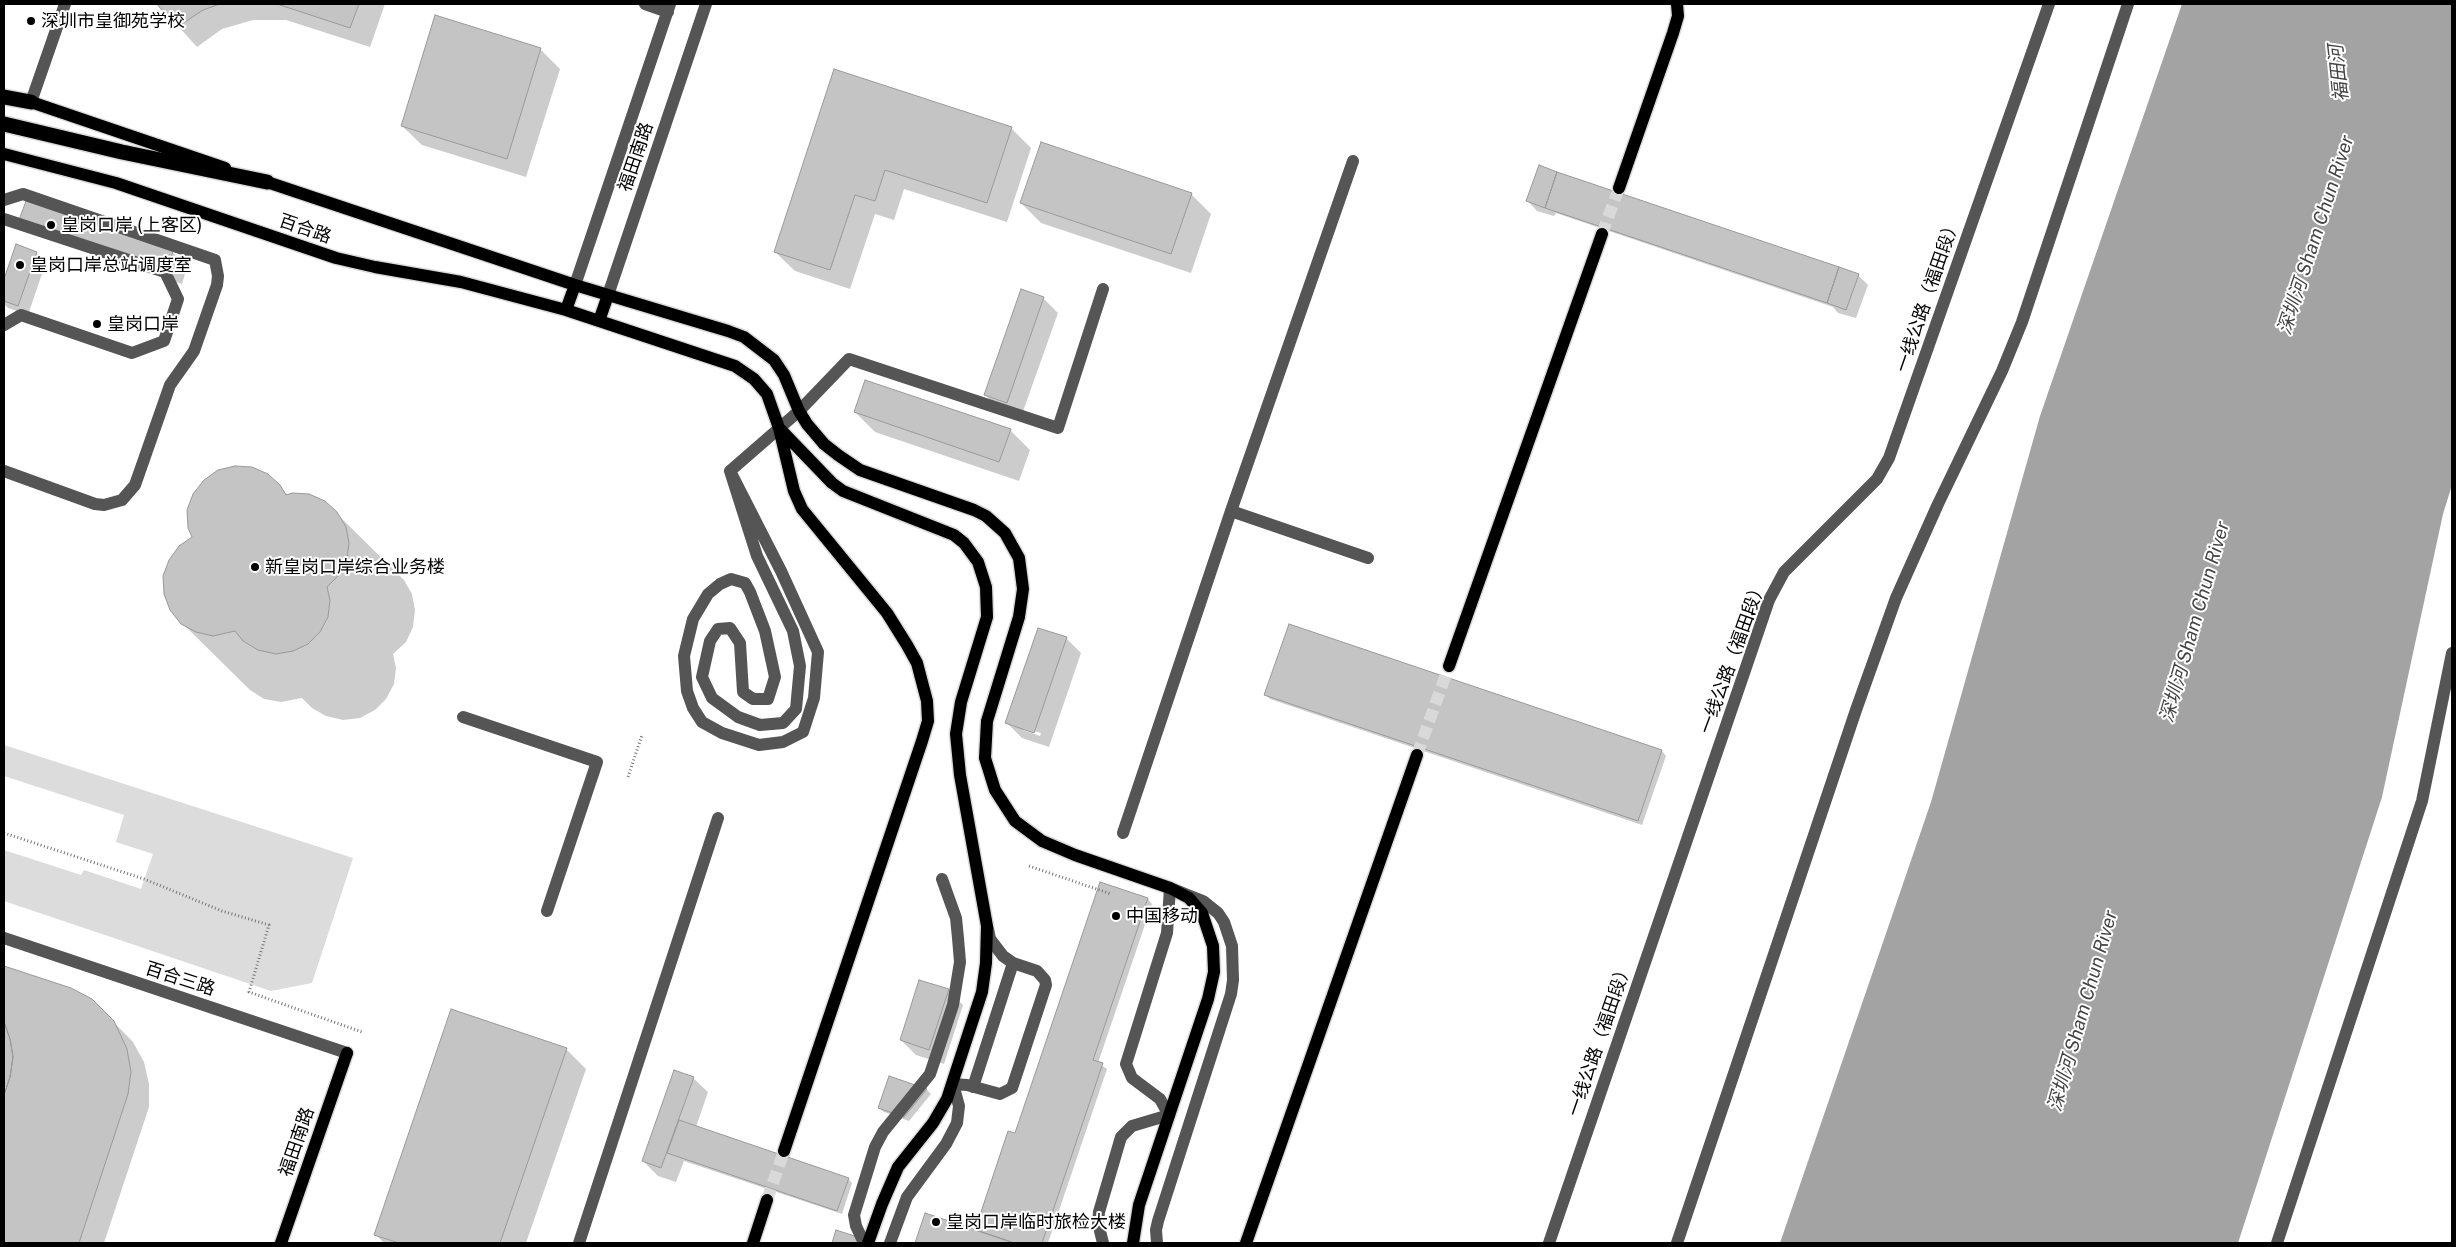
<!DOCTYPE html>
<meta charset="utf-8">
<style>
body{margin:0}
#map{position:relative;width:2456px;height:1247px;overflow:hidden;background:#fff;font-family:"Public Sans",sans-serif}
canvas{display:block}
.frame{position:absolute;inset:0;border:5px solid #000;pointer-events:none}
</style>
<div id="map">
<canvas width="2456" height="1247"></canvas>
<div class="frame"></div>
</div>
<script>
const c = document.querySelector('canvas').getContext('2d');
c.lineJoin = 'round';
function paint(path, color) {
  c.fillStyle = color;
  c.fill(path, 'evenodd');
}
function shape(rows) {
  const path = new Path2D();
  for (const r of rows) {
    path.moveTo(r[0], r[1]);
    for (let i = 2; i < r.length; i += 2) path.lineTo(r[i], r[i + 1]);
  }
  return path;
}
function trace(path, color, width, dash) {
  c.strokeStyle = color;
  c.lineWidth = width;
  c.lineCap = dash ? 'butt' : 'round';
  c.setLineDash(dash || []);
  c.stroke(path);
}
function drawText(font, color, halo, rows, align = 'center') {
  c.font = font + ' "Public Sans","Noto Sans SC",sans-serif';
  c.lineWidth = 4;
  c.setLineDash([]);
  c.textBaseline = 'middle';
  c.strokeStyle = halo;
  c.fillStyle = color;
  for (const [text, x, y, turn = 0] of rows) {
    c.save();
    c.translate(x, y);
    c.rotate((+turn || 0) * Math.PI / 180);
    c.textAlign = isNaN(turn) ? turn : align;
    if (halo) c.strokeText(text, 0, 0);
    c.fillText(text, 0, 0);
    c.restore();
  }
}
paint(shape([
 [4,745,353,858,312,983,271,991,4,901,4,850,81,875,84,870,141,889,153,854,116,842,124,815,4,776]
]), '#dcdcdc');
paint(shape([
 [2182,4,2452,4,2452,485,2443,514,2382,797,2238,1243,1780,1243,1931,802,2040,416]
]), '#a3a3a3');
paint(shape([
 [158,4,385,4,370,47,286,20,253,20,222,29,197,47],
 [540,49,560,69,526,177,422,145,402,126],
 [835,70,1011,128,1031,148,1007,222,904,189,894,220,875,214,850,289,795,271,775,252],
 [1191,194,1211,214,1191,273,1041,223,1021,203],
 [1528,201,1858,275,1868,285,1856,318,1838,313,1833,307,1556,213,1554,216,1537,211],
 [36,234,172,252,187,267,182,284],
 [16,246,36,253,46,262,28,315,8,308,4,304,4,283],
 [1043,298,1058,313,1021,417,1000,409,985,395],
 [855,412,1010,430,1030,450,1019,481,875,432],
 [279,486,288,495,336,513,404,580,412,594,415,610,413,627,406,642,393,654,396,668,394,684,386,699,375,710,360,718,343,720,326,716,312,708,302,698,281,702,264,699,250,690,182,623],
 [1290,625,1662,751,1666,756,1642,825,1270,699,1266,695],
 [1066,638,1081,653,1049,747,1022,738,1007,723],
 [1023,728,1041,733,1040,736,1023,730],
 [1101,883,1148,899,1152,904,1098,1063,1107,1069,1048,1243,917,1243,926,1215,975,1231,1015,1135],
 [4,967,76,991,96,1004,133,1042,144,1062,149,1084,149,1107,104,1243,4,1243],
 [948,990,963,1005,944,1064,916,1055,901,1040],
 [566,1049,586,1069,526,1243,384,1243,375,1234],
 [890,1077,927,1090,931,1094,909,1121,884,1112,879,1108],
 [693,1078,708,1092,696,1127,848,1179,852,1183,842,1214,684,1161,676,1182,658,1176,643,1161]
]), '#0003');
const building = shape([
 [157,4,220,4,203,10,176,28,157,4],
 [277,4,359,4,350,28,277,4],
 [435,15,541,48,507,159,401,126,435,15],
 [834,69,1012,127,987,203,885,170,875,201,855,195,830,270,774,252,834,69],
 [1041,142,1192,193,1171,254,1020,203,1041,142],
 [1539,165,1557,172,1545,208,1526,201,1539,165],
 [1557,172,1839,267,1827,303,1545,208,1557,172],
 [26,201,173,251,167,270,19,220,26,201],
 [16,244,37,252,18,306,4,301,4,279,16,244],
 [1839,267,1859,274,1846,310,1827,303,1839,267],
 [1021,289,1044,297,1007,403,984,395,1021,289],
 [865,380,1011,429,999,462,854,412,865,380],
 [235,466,252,467,268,474,280,485,286,495,292,493,309,494,325,501,337,512,346,527,349,543,347,560,339,575,327,587,330,600,328,617,320,632,308,644,293,651,276,654,258,650,243,641,235,631,213,636,196,632,181,624,170,610,164,594,163,576,169,560,179,546,192,537,188,528,187,510,193,494,204,480,218,470,235,466],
 [1289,624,1662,750,1638,821,1264,695,1289,624],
 [1038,628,1067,637,1034,733,1005,723,1038,628],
 [1100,882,1148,898,1093,1060,1103,1063,1042,1243,1014,1243,975,1230,1008,1131,1015,1133,1100,882],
 [4,966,71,988,92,999,114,1021,127,1049,131,1072,128,1094,79,1243,4,1243,4,1095,10,1077,13,1057,10,1039,4,1022,4,966],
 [919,980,949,989,929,1050,900,1040,919,980],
 [451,1009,567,1048,500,1243,399,1243,374,1235,451,1009],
 [4,1022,10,1039,13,1057,10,1077,4,1095,4,1022],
 [674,1070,694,1077,661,1168,642,1161,674,1070],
 [889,1076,927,1089,904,1117,878,1108,889,1076],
 [679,1120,849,1178,837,1211,667,1153,679,1120],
 [925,1213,1000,1238,1014,1243,915,1243,925,1213],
 [836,1230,876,1243,832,1243,836,1230]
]);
paint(building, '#c4c4c4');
trace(building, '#999', 1);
trace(shape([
 [1602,234,1619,188],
 [1417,755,1449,666],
 [767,1200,784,1151]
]), '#d9d9d9', 12, [12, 6]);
const major = shape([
 [31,102,225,168],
 [4,154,116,183,336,258,375,267,461,282,566,310,735,366,754,379,767,394,779,428,794,491,802,509,887,613,907,645,917,663,927,701,928,721,922,741,784,1151],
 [258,179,575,285,728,331,744,337,774,360,784,375,799,411,807,424,824,444,838,455,860,470,974,510,986,516,1005,533,1019,558,1023,589,1019,617,987,721,985,758,995,790,1015,821,1042,841,1075,855,1170,888,1189,898,1202,913,1213,946,1214,972,1208,999,1139,1205,1133,1243],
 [1619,188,1673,33,1678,16,1677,4],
 [566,310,575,285],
 [599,321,608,295],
 [779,428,832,483,843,491,954,535,964,543,978,562,986,587,987,617,961,702,956,734,960,775,987,926,986,963,982,992,947,1099,933,1123,898,1167,882,1204,868,1243],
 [1449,666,1602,234],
 [281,1243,347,1053],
 [753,1243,767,1200],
 [1246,1243,1417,755]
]);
const highway = shape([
 [4,97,31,102],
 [4,124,122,152,267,182]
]);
trace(major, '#dbdbdb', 15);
trace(highway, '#dbdbdb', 18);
trace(shape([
 [628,777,642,735],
 [4,833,144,879,222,911,269,925,249,992,362,1032],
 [1029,866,1111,894]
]), '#777', 3, [1, 2.5]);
trace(shape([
 [645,4,668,12],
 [31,102,65,4],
 [4,200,23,194,215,260,218,276,217,285,194,351,170,385,135,485,122,500,104,505,95,504,4,471],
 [4,219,165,272,178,299,164,341,132,353,21,315,4,325],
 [575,285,670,4],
 [608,295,706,4],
 [730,471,781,571,818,652,814,698,803,732,783,742,759,745,722,733,702,722,693,708,687,691,684,656,693,619,708,594,720,584,731,579,745,583,750,592,765,631,775,677,768,699,753,699,743,692,740,643,730,628,718,629,710,641,702,677,712,698,738,717,760,725,783,723,796,709,800,666,793,631,757,556,730,471],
 [730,471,799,411,849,359,1058,428,1103,289],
 [1231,511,1368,558],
 [463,717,597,762,547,911],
 [1123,833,1231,511,1353,161],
 [4,938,347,1053],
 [973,1087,1013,963],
 [579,1243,718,818],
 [864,1243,856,1226,854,1215,875,1147,883,1132,930,1074,953,1005,960,962,958,938,956,918,942,879],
 [890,1243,907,1197,946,1144,957,1123,959,1106,953,1084,967,1085,1000,1094,1012,1088,1046,985,1045,980,1037,971,1013,963,1003,956,990,939,988,929],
 [1103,1243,1098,1223,1099,1212,1121,1137,1132,1126,1169,1115,1160,1099,1132,1078,1126,1064,1167,933,1170,888,1203,901,1218,913,1224,922,1232,946,1233,980,1231,994,1158,1221,1156,1230,1157,1243],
 [1549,1243,1769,600,1784,572,1877,479,1889,458,2049,4],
 [1677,1243,1856,710,1896,598,1938,504,2002,371,2022,322,2128,4],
 [2277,1243,2422,801,2452,653]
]), '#555', 12);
trace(major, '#000', 12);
trace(highway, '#000', 15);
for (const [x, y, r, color] of [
 [31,21,5,"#000"],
 [51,225,5,"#000"],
 [20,265,5,"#000"],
 [97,324,5,"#000"],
 [255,567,5,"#000"],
 [1116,916,5,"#000"],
 [936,1222,5,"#000"]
]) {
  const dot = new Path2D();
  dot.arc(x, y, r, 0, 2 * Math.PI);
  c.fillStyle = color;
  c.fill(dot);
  trace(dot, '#fff', 2);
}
drawText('18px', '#000', '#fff', [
 ["深圳市皇御苑学校",41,21],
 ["皇岗口岸 (上客区)",61,225],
 ["皇岗口岸总站调度室",30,265],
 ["皇岗口岸",107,324],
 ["新皇岗口岸综合业务楼",265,567],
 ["中国移动",1126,916],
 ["皇岗口岸临时旅检大楼",946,1222]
], 'left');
drawText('18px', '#000', '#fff', [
 ["福田南路",636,157,-71],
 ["百合路",305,229,19],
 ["一线公路（福田段）",1928,295,-71],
 ["一线公路（福田段）",1733,657,-70],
 ["百合三路",180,979,18],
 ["一线公路（福田段）",1600,1039,-71],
 ["福田南路",297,1142,-71]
]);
drawText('italic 19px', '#444', '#fff', [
 ["福田河",2339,73,-96],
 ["深圳河 Sham Chun River",2316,235,-72],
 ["深圳河 Sham Chun River",2195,622,-74],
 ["深圳河 Sham Chun River",2083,1011,-74]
]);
</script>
